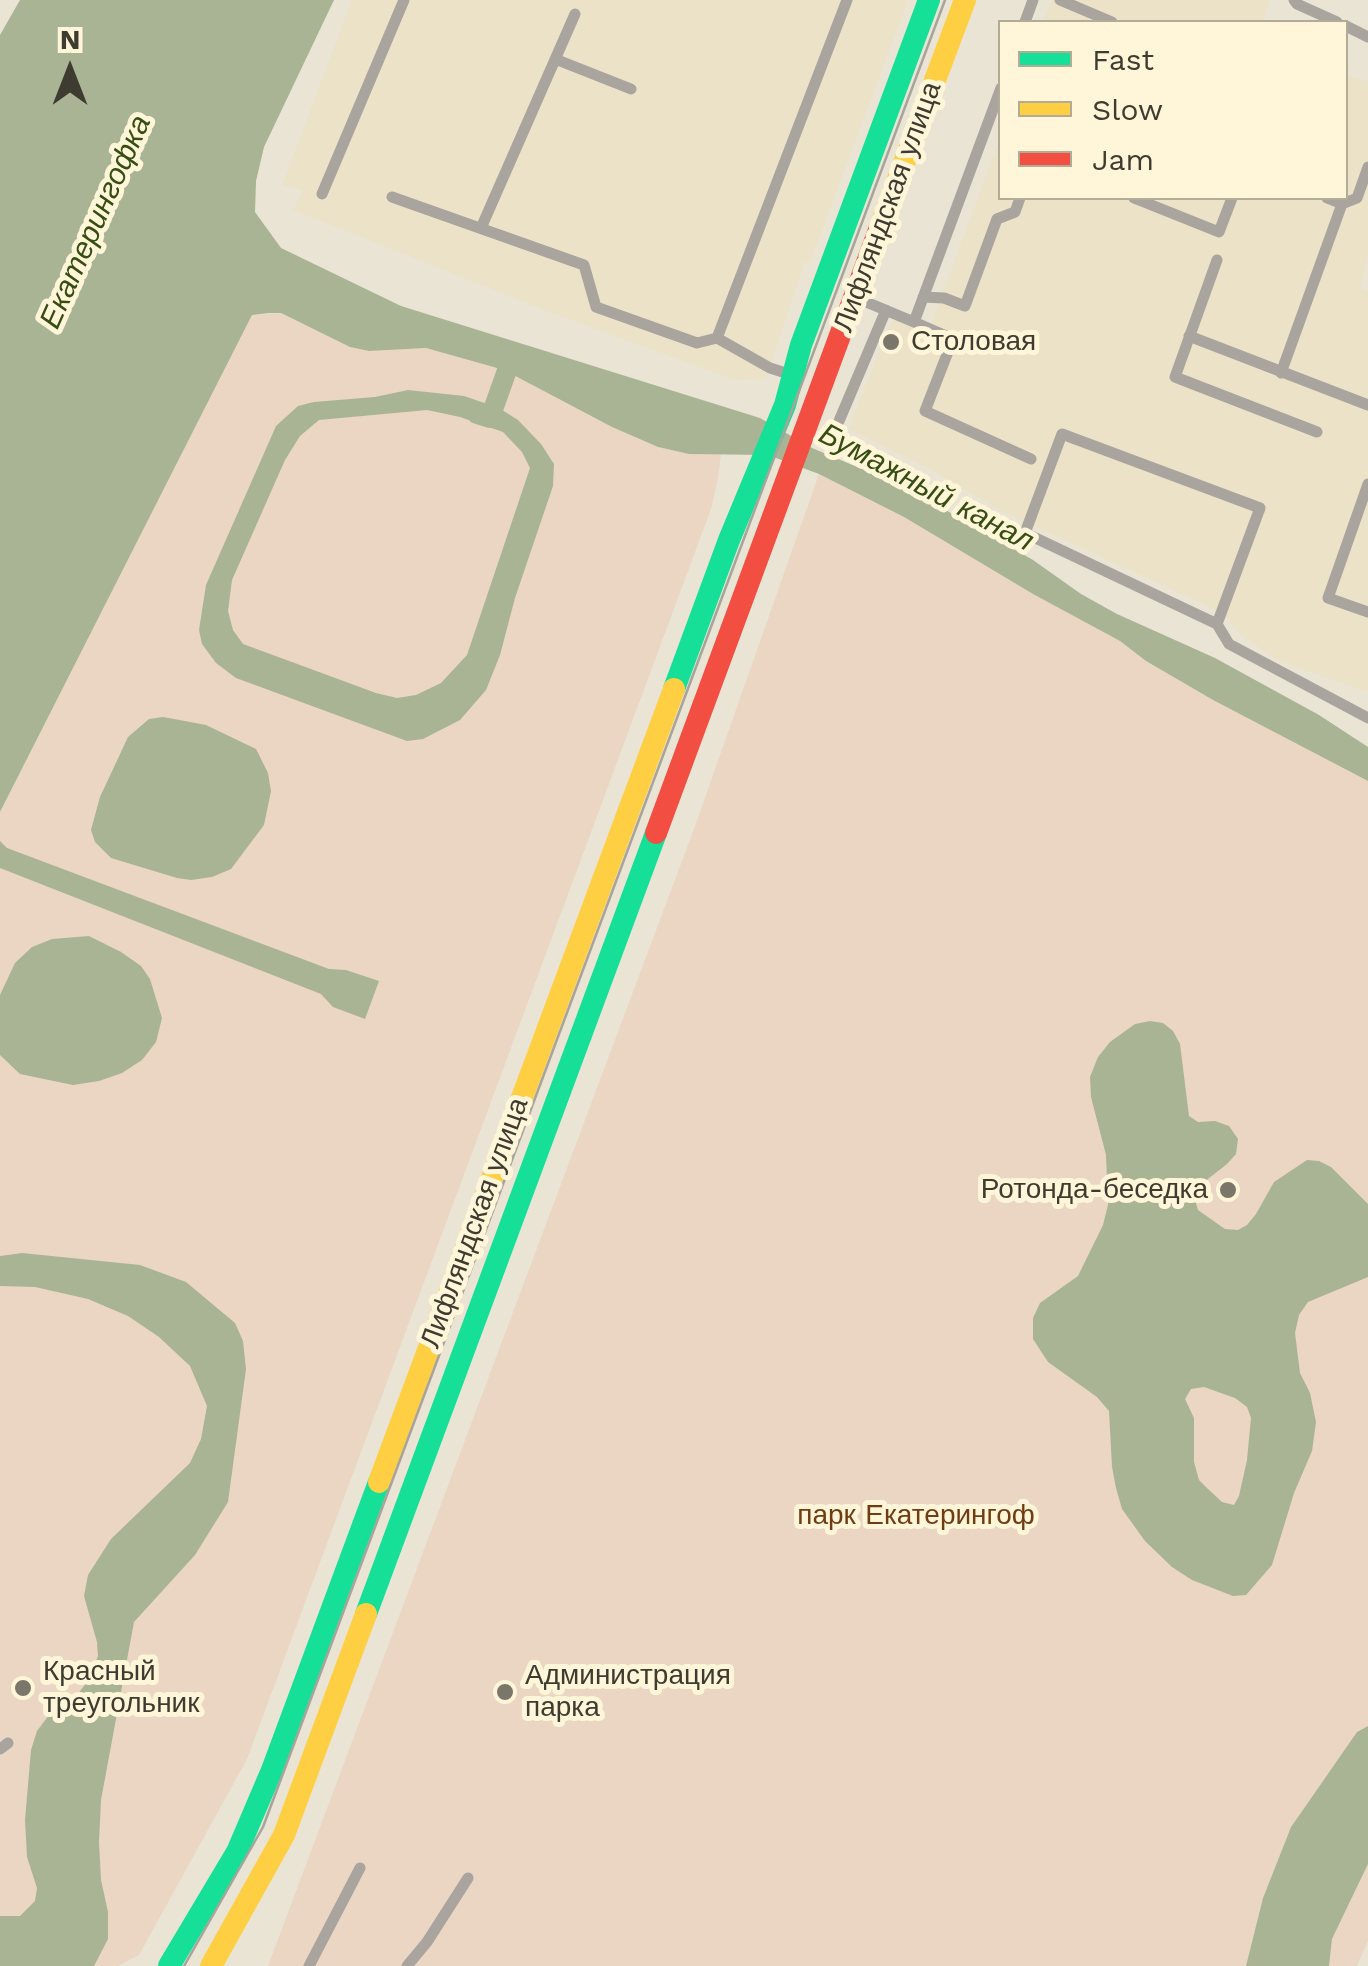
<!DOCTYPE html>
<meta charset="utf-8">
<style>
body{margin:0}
#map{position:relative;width:1368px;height:1966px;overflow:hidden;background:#e9e4d4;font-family:"Work Sans",sans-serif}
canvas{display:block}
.legend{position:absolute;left:998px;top:20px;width:350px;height:180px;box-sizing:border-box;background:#fff5d9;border:2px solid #b2ab95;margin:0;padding:12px 18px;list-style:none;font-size:30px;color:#3e3b30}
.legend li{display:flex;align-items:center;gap:20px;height:50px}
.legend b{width:50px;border:2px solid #b2ab95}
.north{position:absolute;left:20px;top:20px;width:100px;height:100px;-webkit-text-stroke:8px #fff5d9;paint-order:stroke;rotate:0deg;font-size:28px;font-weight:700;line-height:40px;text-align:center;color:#3e3b30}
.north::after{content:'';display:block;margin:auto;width:35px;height:45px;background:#3e3b30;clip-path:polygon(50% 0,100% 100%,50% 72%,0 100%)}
</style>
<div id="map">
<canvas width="1368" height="1966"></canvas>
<ul class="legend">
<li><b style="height:12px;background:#16e098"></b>Fast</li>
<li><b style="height:12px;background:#ffcf43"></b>Slow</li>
<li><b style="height:12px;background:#f24e42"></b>Jam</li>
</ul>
<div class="north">N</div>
</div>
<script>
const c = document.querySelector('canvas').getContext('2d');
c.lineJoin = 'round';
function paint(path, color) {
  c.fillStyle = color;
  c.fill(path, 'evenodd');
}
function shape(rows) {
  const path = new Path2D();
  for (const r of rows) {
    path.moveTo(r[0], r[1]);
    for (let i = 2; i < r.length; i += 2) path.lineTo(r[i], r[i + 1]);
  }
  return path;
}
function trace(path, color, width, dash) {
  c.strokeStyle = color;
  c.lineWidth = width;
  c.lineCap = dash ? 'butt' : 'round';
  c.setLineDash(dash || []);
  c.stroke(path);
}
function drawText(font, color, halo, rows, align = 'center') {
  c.font = font + ' "Work Sans",sans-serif';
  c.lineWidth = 10;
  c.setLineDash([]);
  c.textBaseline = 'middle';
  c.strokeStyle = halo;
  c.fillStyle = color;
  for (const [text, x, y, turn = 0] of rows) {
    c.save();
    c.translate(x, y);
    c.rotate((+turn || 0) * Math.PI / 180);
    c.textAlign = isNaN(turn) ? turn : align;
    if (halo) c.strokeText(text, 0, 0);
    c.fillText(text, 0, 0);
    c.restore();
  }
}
paint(shape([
 [352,0,908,0,810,263,805,262,766,379,735,380,549,312,293,210,303,190,282,185],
 [1052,0,1270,0,1263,22,1043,22],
 [1346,74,1368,82,1368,257,1360,288,1368,291,1368,692,1281,662,1239,634,1225,614,1004,512,918,463,848,429,894,317,928,332,1000,138,1001,198,1346,198]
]), '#ebe2c8');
paint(shape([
 [281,313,350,347,369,351,426,348,504,370,612,427,658,447,689,454,721,454,718,478,711,509,247,1759,139,1955,118,1966,0,1966,0,812,252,315],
 [819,474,904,517,1033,594,1120,641,1146,661,1213,700,1368,781,1368,1726,1357,1732,1291,1827,1263,1898,1246,1966,268,1966,694,829],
 [1368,1864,1368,1941,1357,1966,1329,1966,1332,1939]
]), '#ead6c3');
paint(shape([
 [20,0,334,0,264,147,256,181,255,212,281,248,401,306,760,418,812,448,907,488,1033,560,1081,594,1117,614,1215,658,1319,715,1368,747,1368,781,1213,700,1146,661,1120,641,1033,594,904,517,819,474,768,455,689,454,658,447,612,427,504,370,426,348,369,351,350,347,281,313,269,313,252,315,0,812,0,35],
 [408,390,464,396,499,408,518,420,541,444,554,464,553,486,515,598,500,655,486,690,460,720,423,739,407,741,236,678,216,663,202,644,199,630,206,585,276,426,298,406,314,402,375,397],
 [427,410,460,417,503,432,522,452,530,468,467,655,441,683,416,695,397,698,376,693,243,644,233,630,228,611,232,580,285,460,300,436,319,420],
 [163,717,206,725,256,749,268,773,271,791,264,825,231,869,212,877,191,880,177,878,111,858,95,842,91,830,100,797,128,737,149,719],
 [0,841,7,848,329,969,346,970,379,981,365,1019,333,1007,321,994,0,868],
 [89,936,121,952,141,966,150,979,162,1018,156,1042,142,1060,122,1073,99,1081,73,1085,20,1074,0,1055,0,995,15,963,32,947,52,939],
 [1150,1021,1163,1023,1173,1031,1180,1044,1189,1116,1198,1122,1215,1121,1229,1126,1238,1139,1236,1154,1227,1164,1199,1186,1194,1197,1198,1210,1225,1229,1238,1230,1247,1225,1256,1214,1274,1182,1307,1160,1319,1161,1331,1167,1368,1204,1368,1277,1308,1302,1299,1315,1295,1333,1300,1373,1310,1393,1316,1422,1312,1451,1294,1493,1272,1565,1246,1595,1233,1596,1192,1580,1172,1567,1145,1541,1122,1509,1116,1488,1112,1467,1109,1411,1097,1397,1048,1362,1033,1339,1033,1318,1040,1303,1078,1276,1103,1225,1108,1205,1106,1155,1091,1097,1090,1077,1098,1057,1110,1042,1135,1024],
 [1204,1387,1235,1398,1247,1407,1251,1418,1247,1460,1239,1496,1234,1505,1222,1502,1208,1489,1199,1480,1194,1462,1194,1418,1185,1399,1191,1389],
 [22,1253,140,1265,186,1282,235,1323,243,1341,246,1369,228,1502,195,1555,134,1622,101,1800,99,1842,101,1880,108,1912,108,1939,94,1966,0,1966,0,1916,20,1916,35,1901,37,1888,27,1857,25,1820,31,1750,37,1731,49,1715,77,1695,87,1682,98,1656,97,1642,84,1596,88,1575,111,1539,190,1463,201,1439,207,1406,190,1366,159,1337,128,1316,88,1299,35,1287,0,1286,0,1256],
 [1368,1726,1368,1864,1332,1939,1329,1966,1246,1966,1263,1898,1291,1827,1357,1732]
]), '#a9b494');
trace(shape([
 [477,414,490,418,510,362]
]), '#a9b494', 20);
trace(shape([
 [1060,0,1112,22],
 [1294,0,1297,4,1337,22],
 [1025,22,1033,0],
 [1346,26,1368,37],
 [555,59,631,89],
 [322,194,404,0],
 [392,197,584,265,596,307,697,343,717,338,847,0],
 [1134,198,1219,232,1232,198],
 [1327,198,1342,204,1357,198,1368,167],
 [481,228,575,14],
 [1217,260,1175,377,1317,432],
 [923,297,944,298,965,306,997,219,1015,212,1020,198],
 [859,299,914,322,1001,88],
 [914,322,953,339,925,411,1031,459],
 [1189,336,1368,405],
 [717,338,770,368,789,374],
 [1281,373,1342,204],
 [839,421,886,310],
 [1062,434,1260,508,1217,624,1025,533,1062,434],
 [1368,484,1328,598,1368,612],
 [1217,624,1229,644,1368,718],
 [0,1749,8,1743],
 [309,1966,360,1868],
 [407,1966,427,1942,468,1878]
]), '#a9a49e', 11);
trace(shape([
 [674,689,729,540,785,405,801,345,929,0],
 [366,1614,656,833],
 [169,1966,237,1852,272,1770,379,1482]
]), '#16e098', 22);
trace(shape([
 [879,230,965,0],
 [379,1482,674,689],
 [211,1966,284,1835,366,1614]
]), '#ffcf43', 22);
trace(shape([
 [656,833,879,230]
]), '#f24e42', 22);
trace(shape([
 [184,1966,263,1827,945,0]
]), '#a8a49b', 2.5);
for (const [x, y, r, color] of [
 [891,342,10,"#7a7669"],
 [1228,1190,10,"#7a7669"],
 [23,1688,10,"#7a7669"],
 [505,1692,10,"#7a7669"]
]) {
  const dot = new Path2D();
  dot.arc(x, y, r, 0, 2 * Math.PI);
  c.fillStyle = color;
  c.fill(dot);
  trace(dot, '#fff5d9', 4);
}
drawText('28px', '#3e3b30', '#fff5d9', [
 ["Лифляндская улица",888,207,-70],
 ["Лифляндская улица",475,1223,-70]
]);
drawText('28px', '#3e3b30', '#fff5d9', [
 ["Столовая",911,342],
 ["Ротонда-беседка",1208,1190,"right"],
 ["Красный",43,1672],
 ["треугольник",43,1704],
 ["Администрация",525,1676],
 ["парка",525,1708]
], 'left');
drawText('28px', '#703c12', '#fff5d9', [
 ["парк Екатерингоф",916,1516]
]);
drawText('italic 30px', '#364e12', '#fff5d9', [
 ["Екатерингофка",96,222,-66],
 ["Бумажный канал",926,488,28]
]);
</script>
